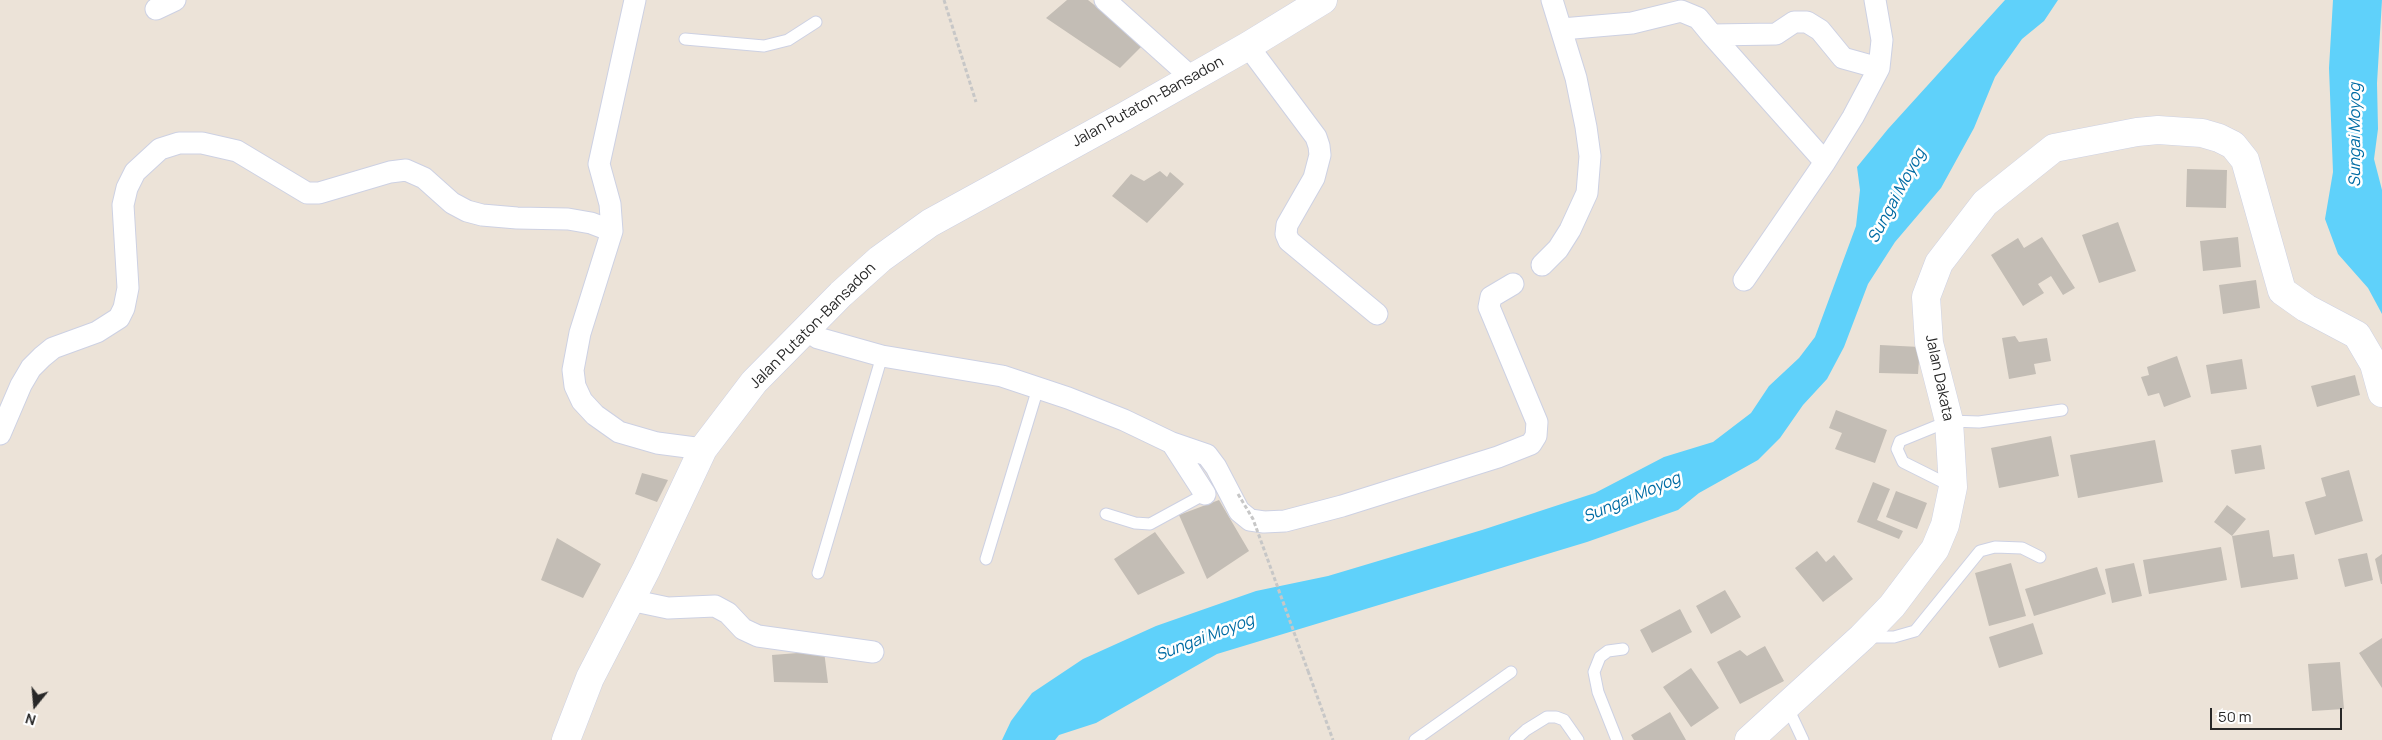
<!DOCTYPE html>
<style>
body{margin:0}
#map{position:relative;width:2382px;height:740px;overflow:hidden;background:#ece3d8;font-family:Manrope,sans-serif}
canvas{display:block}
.north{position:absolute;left:10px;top:680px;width:50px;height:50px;-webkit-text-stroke:4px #fff;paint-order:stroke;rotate:197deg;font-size:14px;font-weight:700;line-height:20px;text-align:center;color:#282828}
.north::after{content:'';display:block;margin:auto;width:18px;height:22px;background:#282828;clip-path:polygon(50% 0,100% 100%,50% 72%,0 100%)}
.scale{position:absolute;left:2210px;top:708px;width:132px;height:22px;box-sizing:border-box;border:2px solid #282828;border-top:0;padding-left:6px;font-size:15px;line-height:18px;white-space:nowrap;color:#282828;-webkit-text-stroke:4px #fff;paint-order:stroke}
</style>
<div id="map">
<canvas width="2382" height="740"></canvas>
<div class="north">N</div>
<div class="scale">50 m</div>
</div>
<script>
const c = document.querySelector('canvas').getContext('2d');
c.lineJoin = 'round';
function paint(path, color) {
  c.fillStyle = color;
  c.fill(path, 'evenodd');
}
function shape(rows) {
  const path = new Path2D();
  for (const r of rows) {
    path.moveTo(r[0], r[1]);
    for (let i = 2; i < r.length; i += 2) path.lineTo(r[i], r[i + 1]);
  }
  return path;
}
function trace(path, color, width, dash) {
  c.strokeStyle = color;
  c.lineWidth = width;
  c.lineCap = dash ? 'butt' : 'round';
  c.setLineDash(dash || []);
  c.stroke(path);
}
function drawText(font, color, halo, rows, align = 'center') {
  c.font = font + ' Manrope,sans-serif';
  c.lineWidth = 5;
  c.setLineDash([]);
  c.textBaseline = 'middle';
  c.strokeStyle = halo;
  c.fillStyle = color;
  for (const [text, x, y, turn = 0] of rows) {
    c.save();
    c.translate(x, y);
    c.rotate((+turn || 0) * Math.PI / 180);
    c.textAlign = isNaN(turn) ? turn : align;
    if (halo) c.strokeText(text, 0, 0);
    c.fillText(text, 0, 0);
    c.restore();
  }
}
paint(shape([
 [2005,0,2058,0,2044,21,2022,39,1995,77,1974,128,1941,188,1895,242,1868,284,1844,347,1827,379,1803,405,1780,438,1758,460,1699,493,1678,510,1587,542,1217,654,1096,723,1059,735,1055,740,1002,740,1011,721,1032,693,1083,659,1156,626,1256,591,1328,576,1482,530,1595,493,1664,457,1713,442,1751,413,1769,386,1799,358,1815,337,1856,226,1860,190,1857,167,1888,129],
 [2333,0,2382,0,2377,83,2378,129,2374,159,2382,190,2382,314,2368,288,2338,254,2325,219,2333,172,2329,68]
]), '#5fd1fa');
paint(shape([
 [1067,0,1088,0,1144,44,1120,68,1046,18],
 [2187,169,2227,170,2226,208,2186,207],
 [1160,171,1167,177,1170,172,1184,184,1147,223,1112,196,1131,174,1144,181],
 [2118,222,2136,271,2099,283,2082,235],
 [2042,237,2075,288,2063,295,2051,276,2038,284,2044,293,2023,306,1991,255,2018,238,2024,248],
 [2238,237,2241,267,2203,271,2200,241],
 [2256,280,2260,308,2223,314,2219,285],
 [2015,336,2019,342,2047,338,2051,361,2034,364,2036,374,2009,379,2002,338],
 [1880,345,1920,347,1918,374,1879,373],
 [2177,356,2191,397,2164,407,2159,393,2148,396,2141,377,2149,375,2147,367],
 [2242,359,2247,389,2211,394,2206,365],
 [2355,375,2360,395,2317,407,2311,386],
 [1836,410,1887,430,1875,463,1835,449,1842,433,1829,428],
 [2051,436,2059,476,1999,488,1991,448],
 [2155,440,2163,482,2078,498,2070,455],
 [2261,445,2265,469,2235,474,2231,450],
 [2349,470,2363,521,2315,535,2305,502,2326,496,2321,478],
 [642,473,668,480,657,502,635,494],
 [1873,482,1890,489,1877,520,1903,531,1899,539,1857,522],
 [1896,491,1927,503,1917,529,1886,517],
 [1219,500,1249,551,1207,579,1179,515],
 [2227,505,2246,519,2232,536,2214,522],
 [2269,530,2273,557,2294,554,2298,579,2241,588,2232,536],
 [1155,532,1185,573,1138,595,1114,559],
 [557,538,601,564,583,598,541,580],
 [2221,547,2227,580,2149,594,2143,560],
 [1817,551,1826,562,1834,555,1853,579,1823,602,1795,568],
 [2367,553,2373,580,2345,587,2338,559],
 [2382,554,2382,584,2381,584,2375,559],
 [2011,563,2026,616,1989,626,1975,573],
 [2134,563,2142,596,2112,603,2105,569],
 [2097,567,2106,594,2034,616,2025,589],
 [1725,590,1741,617,1711,634,1696,606],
 [1680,609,1692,632,1652,653,1640,630],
 [2033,623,2043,654,1999,668,1989,637],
 [2382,638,2382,688,2359,653],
 [1765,646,1784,681,1740,704,1717,662,1740,650,1747,656],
 [824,651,828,683,774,682,772,655],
 [2340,662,2344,709,2312,711,2308,664],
 [1691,668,1719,708,1691,727,1663,687],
 [1670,712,1686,740,1634,740,1631,735]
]), '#c3bdb5');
const lane = shape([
 [685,39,764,46,788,40,816,22],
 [1951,486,1903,462,1897,449,1900,441,1949,421,1979,422,2062,410],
 [1106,514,1135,523,1150,524,1205,494],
 [986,559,1038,388],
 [818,573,882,356],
 [1866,637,1894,637,1915,631,1980,551,1995,547,2022,548,2040,557],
 [1787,706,1803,740],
 [1415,740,1511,672],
 [1515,740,1526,730,1547,717,1556,717,1564,720,1578,740],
 [1617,740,1598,692,1594,672,1600,657,1608,651,1623,649]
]);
const street = shape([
 [635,0,599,164,610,204,612,231,580,333,573,370,575,386,582,401,595,415,619,432,657,443,703,449],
 [1105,0,1192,78],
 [156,9,175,0],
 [1562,29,1632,23,1681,11,1698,18,1712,35,1825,162],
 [1712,35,1776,34,1794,22,1807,22,1820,30,1843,58,1879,68],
 [1248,46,1316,137,1319,146,1320,155,1314,178,1287,225,1286,234,1289,241,1377,314],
 [1542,265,1558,249,1570,230,1587,193,1590,156,1586,127,1576,78,1552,0],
 [1744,280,1825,162,1853,117,1879,68,1882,40,1875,0],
 [806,330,818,338,882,356,1002,376,1068,398,1124,420,1172,443,1205,494],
 [0,434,21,385,31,368,42,357,53,348,97,332,119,318,124,308,128,288,123,205,127,188,135,172,160,149,179,143,202,143,237,151,307,193,319,193,390,172,406,170,424,178,452,203,467,211,482,215,517,218,568,219,591,223,612,231],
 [1172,443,1207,455,1216,467,1239,511,1250,520,1264,522,1285,521,1342,506,1498,457,1531,444,1536,436,1537,422,1489,307,1491,297,1513,284],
 [630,600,668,608,715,606,728,613,743,629,758,636,873,652]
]);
const secondary = shape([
 [566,740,590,678,646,570,703,449,754,382,841,294,880,259,930,223,1125,116,1248,46,1323,0],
 [1749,740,1862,637,1892,606,1935,549,1945,525,1953,487,1949,421,1929,343,1926,297,1939,263,1985,203,2054,148,2137,132,2158,130,2202,133,2219,138,2233,145,2245,160,2282,291,2306,308,2357,335,2374,364,2382,393]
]);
trace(lane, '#cdd1e3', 13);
trace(street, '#cdd1e3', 23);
trace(secondary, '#cdd1e3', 29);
trace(shape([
 [944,0,976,102],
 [1308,671,1333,740]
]), '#c7c7c7', 3, [4, 2.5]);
trace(lane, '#fff', 11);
trace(street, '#fff', 21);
trace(secondary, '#fff', 28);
trace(shape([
 [1238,494,1253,519,1308,671]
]), '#c7c7c7', 3, [4, 2.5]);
drawText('15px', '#282828', '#fff', [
 ["Jalan Putaton-Bansadon",1148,102,-29],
 ["Jalan Putaton-Bansadon",813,326,-45],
 ["Jalan Dakata",1939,378,78]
]);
drawText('italic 16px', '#006ca4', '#fff', [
 ["Sungai Moyog",2356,135,-90],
 ["Sungai Moyog",1897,196,-62],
 ["Sungai Moyog",1632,498,-23],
 ["Sungai Moyog",1205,638,-21]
]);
</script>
